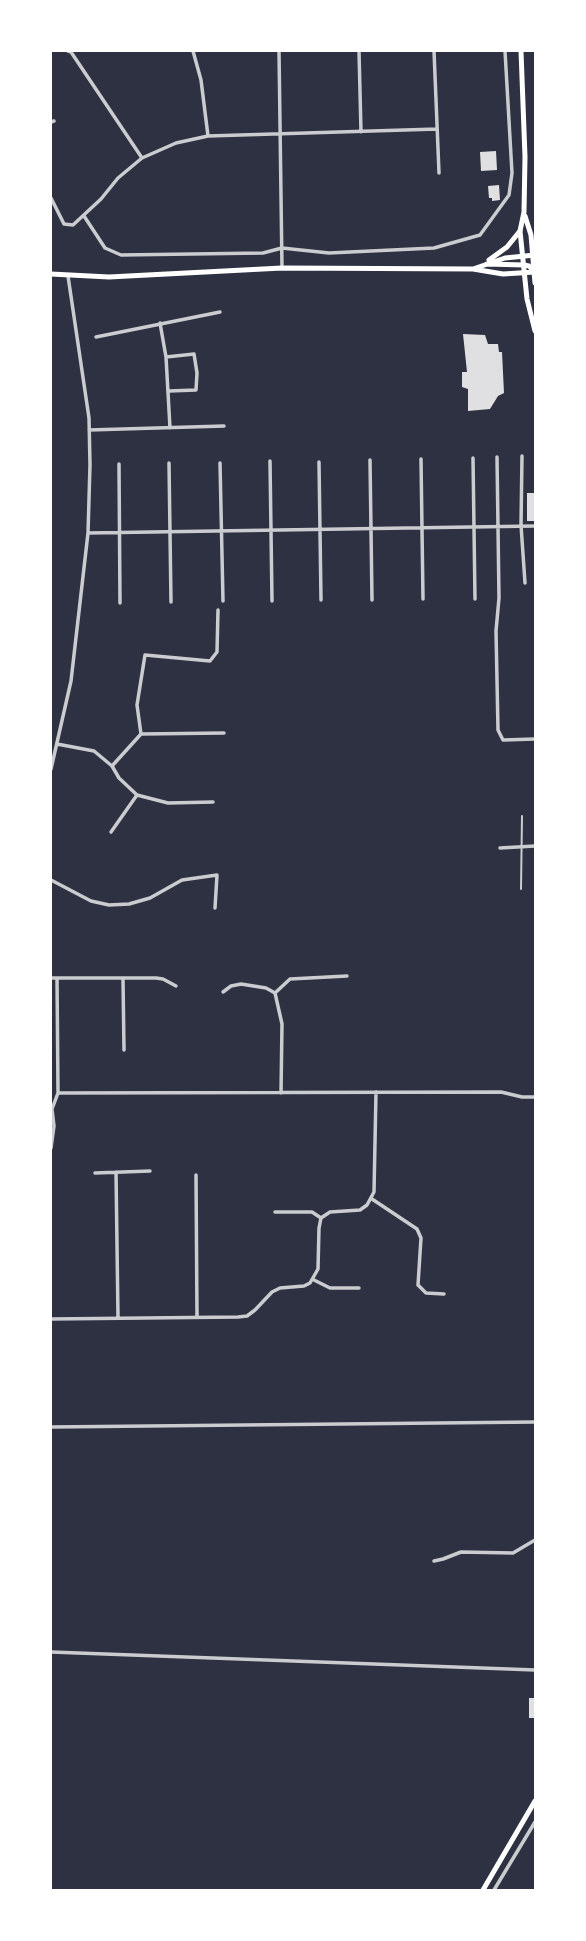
<!DOCTYPE html>
<style>
body{margin:0}
#map{position:relative;width:586px;height:1941px;overflow:hidden;background:#2d3142;font-family:"Sofia Sans Condensed",sans-serif}
canvas{display:block}
.frame{position:absolute;inset:0;border:52px solid #fff;pointer-events:none}
</style>
<div id="map">
<canvas width="586" height="1941"></canvas>
<div class="frame"></div>
</div>
<script>
const c = document.querySelector('canvas').getContext('2d');
c.lineJoin = 'round';
function paint(path, color) {
  c.fillStyle = color;
  c.fill(path, 'evenodd');
}
function shape(rows) {
  const path = new Path2D();
  for (const r of rows) {
    path.moveTo(r[0], r[1]);
    for (let i = 2; i < r.length; i += 2) path.lineTo(r[i], r[i + 1]);
  }
  return path;
}
function trace(path, color, width, dash) {
  c.strokeStyle = color;
  c.lineWidth = width;
  c.lineCap = dash ? 'butt' : 'round';
  c.setLineDash(dash || []);
  c.stroke(path);
}
paint(shape([
 [496,151,497,170,481,171,480,152],
 [499,185,500,200,492,201,492,198,489,198,488,186],
 [463,334,485,335,488,344,498,344,499,352,502,352,504,393,498,396,490,409,468,411,468,389,462,387,462,372,467,372],
 [527,493,535,493,535,521,527,521],
 [529,1698,535,1698,535,1718,529,1718]
]), '#e0e0e3');
trace(shape([
 [521,889,522,816]
]), '#caccd0', 2);
trace(shape([
 [68,51,71,52,142,158],
 [193,51,201,80,208,136],
 [279,51,282,268],
 [359,51,361,132],
 [434,51,439,173],
 [51,122,54,121],
 [51,198,64,224,73,225,101,199,118,178,142,158,176,143,208,136,437,129],
 [84,216,105,248,121,255,263,253,282,248,329,253,434,248,480,235,509,195,512,173,505,51],
 [160,323,166,357,170,428],
 [96,337,220,312],
 [166,357,194,354,197,373,196,390,169,391],
 [89,430,224,426],
 [522,456,521,525,525,583],
 [497,457,499,598,496,631,498,730,503,740,535,739],
 [473,458,475,599],
 [421,459,423,599],
 [370,460,372,600],
 [270,461,272,601],
 [319,462,321,600],
 [169,463,171,602],
 [220,463,223,601],
 [119,464,120,603],
 [88,533,535,526],
 [141,734,137,705,145,655,210,661,217,652,218,610],
 [57,744,94,751,112,766,119,778,137,795,168,803,213,802],
 [112,766,141,734,224,733],
 [51,769,71,681,88,533,90,465,89,418,68,276],
 [111,832,137,795],
 [500,848,535,846],
 [51,880,91,901,109,905,129,904,150,898,182,880,217,875,215,908],
 [51,978,156,978,163,979,176,986],
 [57,978,58,1092],
 [123,979,124,1050],
 [223,992,231,986,241,984,266,988,275,993,282,1024,281,1093],
 [275,993,290,979,347,976],
 [51,1148,54,1126,52,1109,58,1093,501,1092,522,1097,535,1097],
 [116,1172,118,1317],
 [95,1173,150,1171],
 [196,1175,197,1316],
 [372,1199,417,1229,421,1238,418,1285,426,1293,444,1294],
 [275,1212,312,1212,321,1218],
 [314,1280,330,1288,359,1288],
 [51,1319,238,1317,247,1316,255,1310,272,1292,280,1288,304,1286,310,1283,318,1269,319,1228,321,1218,330,1212,360,1210,367,1205,374,1192,376,1092],
 [51,1427,535,1422],
 [434,1561,443,1559,461,1552,513,1553,535,1540],
 [51,1652,535,1670],
 [494,1890,535,1822]
]), '#caccd0', 3.5);
trace(shape([
 [521,51,525,157,524,212,520,231,527,299,535,331],
 [525,216,531,235,535,283],
 [483,1890,535,1801]
]), '#fff', 5);
trace(shape([
 [489,260,507,247,520,231],
 [487,264,524,265,529,266,534,272],
 [473,269,505,258,535,255],
 [51,274,109,277,282,268,473,269,503,274,535,272]
]), '#fff', 5);
</script>
